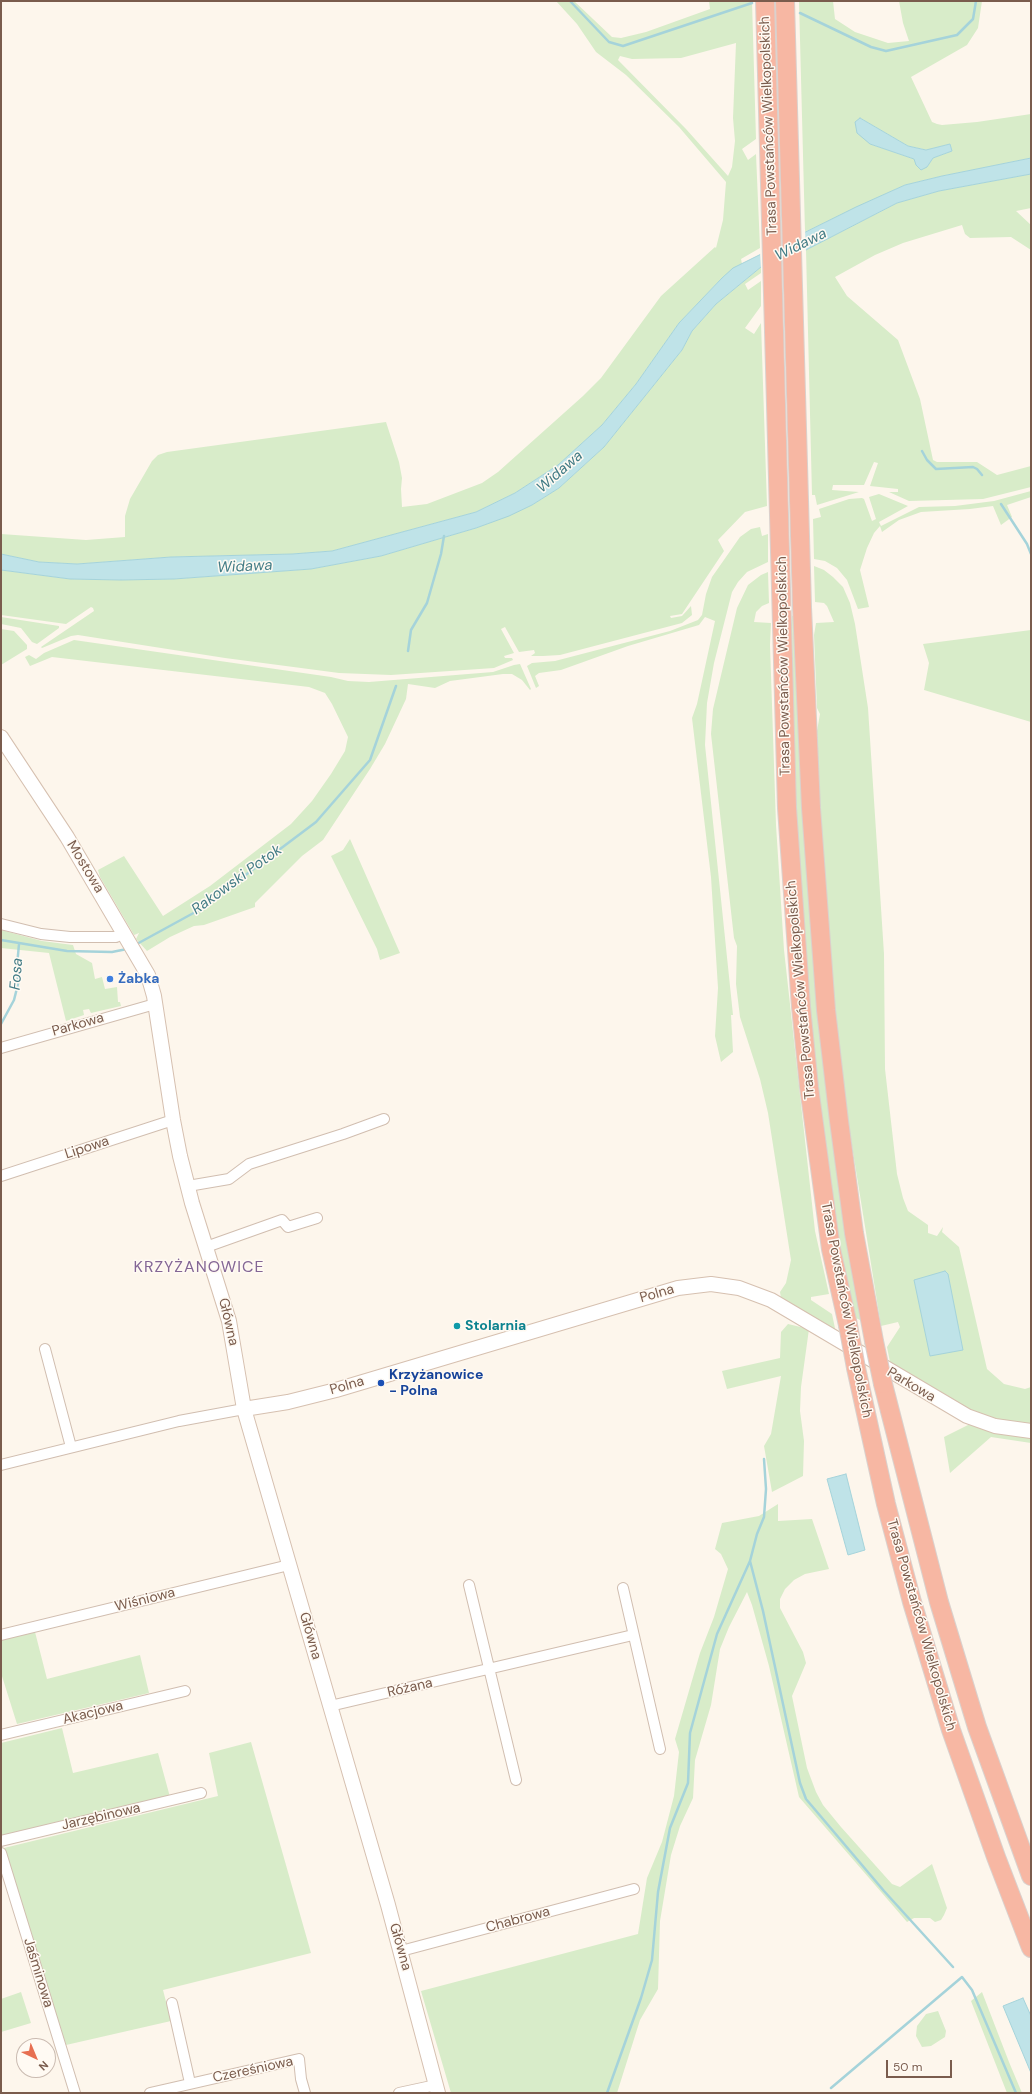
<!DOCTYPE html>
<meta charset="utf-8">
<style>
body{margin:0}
#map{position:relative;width:1032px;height:2094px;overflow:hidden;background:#fdf6ec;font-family:"DM Sans",sans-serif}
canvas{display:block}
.frame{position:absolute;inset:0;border:2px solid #7a5c4d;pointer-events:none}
.north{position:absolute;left:16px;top:2038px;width:40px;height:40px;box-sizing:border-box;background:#fffaf3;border:1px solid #cabbb1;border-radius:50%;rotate:136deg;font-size:11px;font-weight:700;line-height:16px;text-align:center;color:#7a5c4d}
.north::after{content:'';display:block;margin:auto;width:14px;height:18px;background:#e76f51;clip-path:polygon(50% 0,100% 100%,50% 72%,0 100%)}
.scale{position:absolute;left:886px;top:2060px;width:66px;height:18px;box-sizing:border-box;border:2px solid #7a5c4d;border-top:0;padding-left:5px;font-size:12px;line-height:14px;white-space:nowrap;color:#7a5c4d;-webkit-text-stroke:3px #fffaf3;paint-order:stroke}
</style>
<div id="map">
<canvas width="1032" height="2094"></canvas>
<div class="frame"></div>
<div class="north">N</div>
<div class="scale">50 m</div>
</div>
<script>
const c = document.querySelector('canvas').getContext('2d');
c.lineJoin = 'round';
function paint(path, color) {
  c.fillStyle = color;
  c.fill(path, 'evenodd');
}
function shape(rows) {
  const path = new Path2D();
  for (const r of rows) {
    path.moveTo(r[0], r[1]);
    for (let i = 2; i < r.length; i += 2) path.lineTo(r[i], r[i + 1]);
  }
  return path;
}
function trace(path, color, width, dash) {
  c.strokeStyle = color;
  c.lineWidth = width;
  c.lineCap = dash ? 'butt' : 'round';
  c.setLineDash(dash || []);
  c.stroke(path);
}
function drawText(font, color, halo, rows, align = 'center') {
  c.font = font + ' "DM Sans",sans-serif';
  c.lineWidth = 3;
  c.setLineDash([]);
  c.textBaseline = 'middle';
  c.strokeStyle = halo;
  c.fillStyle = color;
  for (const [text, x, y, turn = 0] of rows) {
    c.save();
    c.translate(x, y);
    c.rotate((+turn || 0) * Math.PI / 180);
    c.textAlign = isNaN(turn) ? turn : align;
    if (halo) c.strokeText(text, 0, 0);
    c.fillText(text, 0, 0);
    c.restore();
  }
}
paint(shape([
 [556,1,574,1,612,37,621,38,646,32,710,9,709,1,752,1,756,139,742,149,748,160,756,154,760,248,741,259,742,264,722,278,679,323,636,384,602,425,558,465,515,493,476,512,332,551,292,554,171,557,77,564,39,562,1,554,1,534,86,540,125,537,125,516,130,499,152,461,158,455,167,452,386,422,399,462,402,478,401,489,402,507,427,504,482,483,498,472,583,396,601,378,661,296,715,247,716,248,723,220,726,182,679,127,626,75,596,52,577,24],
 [736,43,733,118,735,141,732,167,728,176,686,129,618,60,620,56,632,59,681,58],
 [799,1,833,1,835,19,855,32,888,43,909,41,903,23,899,1,982,1,978,28,967,45,911,77,932,122,937,124,942,125,977,122,1031,114,1031,158,942,176,905,185,805,232],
 [860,118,908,146,927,150,950,144,952,151,933,158,927,167,914,159,870,144],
 [1031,174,1031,208,1016,211,1031,225,1031,250,1011,237,970,238,965,234,962,225,903,243,875,255,835,277,847,296,898,340,920,399,933,460,937,462,977,462,997,475,1031,466,1031,487,983,499,909,501,889,492,898,492,898,489,870,486,878,463,874,462,864,485,833,485,832,490,859,492,817,505,815,495,812,495,806,250,897,203,939,191],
 [761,267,761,273,745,284,748,290,761,281,761,306,745,328,754,334,761,323,767,506,745,512,718,540,724,551,682,614,670,616,671,618,682,616,691,606,692,615,682,623,560,655,543,656,531,656,535,653,534,650,519,652,505,627,501,629,514,653,504,656,505,658,512,658,513,660,494,668,391,675,339,673,225,658,78,635,71,636,42,648,41,647,94,611,93,608,91,607,66,624,1,615,1,570,70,579,121,580,174,579,311,569,381,556,476,528,532,505,559,488,604,447,682,350,692,331,716,304],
 [1031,491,1031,497,1007,505,1012,517,1001,525,993,506,970,509,921,512,899,520,882,532,880,526,874,533,867,548,860,570,869,607,858,609,847,580,837,568,825,561,814,559,813,519,821,517,819,509,849,499,862,498,864,499,872,521,876,519,869,497,879,494,908,506,879,522,881,526,919,507,955,506,994,501],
 [760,527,762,536,768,534,768,562,747,572,738,582,732,592,714,663,707,703,705,745,733,1015,731,1015,733,1052,721,1062,715,1036,718,988,711,877,692,718,697,704,715,621,705,617,699,625,628,646,561,670,539,673,535,676,539,686,536,688,527,666,532,663,555,661,670,631,698,620,702,615,706,594,712,577,740,537,751,529],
 [814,566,824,570,833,577,843,587,850,603,855,624,868,708,884,954,885,1069,897,1174,903,1198,908,1211,928,1225,928,1233,937,1236,943,1227,942,1232,959,1247,987,1369,1004,1384,1025,1389,1031,1387,1031,1443,991,1437,950,1473,944,1437,982,1418,891,1367,887,1347,900,1327,898,1322,881,1326,844,1096,836,1025,818,801,817,731,820,714,817,708,814,635,816,623,834,622,827,606,824,603,815,602],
 [768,572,769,603,762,606,756,612,754,622,771,623,770,645,776,825,784,950,815,1231,829,1294,811,1297,811,1300,832,1314,836,1333,781,1298,780,1292,786,1283,791,1260,768,1113,760,1079,740,1017,736,984,737,946,734,938,711,734,713,709,737,608,748,585,761,575],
 [794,615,864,1322,850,1315,817,1105,793,768,792,616],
 [1,617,59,626,59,628,37,644,32,642,21,628,1,624],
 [1,629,14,631,27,645,27,649,1,665],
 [1031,630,1031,722,924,690,929,663,923,644],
 [74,640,331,677,348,681,369,682,493,672,514,665,520,664,531,689,530,690,522,680,512,674,503,674,450,681,435,688,408,684,406,699,385,744,370,769,323,840,302,856,255,903,255,907,204,925,194,926,170,937,147,951,136,939,139,933,134,935,100,877,98,870,124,856,163,916,210,886,291,824,312,801,331,774,345,751,348,737,332,704,325,693,309,687,52,657,30,666,25,657,29,655,36,659,44,653],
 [350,839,400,953,380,960,377,949,331,856,343,850],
 [1,930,42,941,73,945,76,954,92,963,95,979,102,977,105,989,117,987,118,1002,120,1002,121,1006,91,1013,89,1009,83,1010,84,1015,66,1021,49,953,1,948],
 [788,1324,809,1329,801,1387,800,1411,804,1441,803,1476,772,1492,764,1446,771,1434,781,1376,727,1389,722,1371,780,1358,781,1332],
 [778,1504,778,1521,812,1519,829,1569,805,1574,794,1580,785,1589,780,1599,780,1608,803,1652,806,1663,792,1696,807,1768,816,1792,823,1805,841,1827,892,1884,900,1887,932,1864,947,1908,944,1915,941,1920,935,1922,930,1918,914,1918,907,1922,799,1797,769,1666,752,1605,747,1592,729,1627,720,1649,711,1705,695,1760,693,1798,680,1826,671,1855,660,1921,658,1989,640,2020,617,2093,451,2093,421,1991,638,1934,647,1878,662,1842,674,1796,679,1752,675,1739,700,1653,714,1617,728,1569,721,1554,715,1549,722,1523,759,1516],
 [35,1632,47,1679,140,1655,149,1693,17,1724,1,1673,1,1640],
 [62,1728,73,1773,158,1753,170,1797,1,1837,1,1743],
 [251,1742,311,1953,163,1990,171,2021,66,2045,4,1848,218,1796,209,1753],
 [21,1992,31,2023,1,2032,1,1999],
 [982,1992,1009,2062,1022,2093,1007,2093,971,2001],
 [938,2011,946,2031,945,2037,931,2046,922,2047,916,2036,917,2026,926,2014]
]), '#d8ecc9');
const water = shape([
 [860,118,908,146,926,150,950,144,952,151,933,158,927,167,921,170,916,165,914,159,870,144,857,133,855,122,860,118],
 [1031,158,1031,174,939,191,897,203,806,250,761,267,716,304,692,331,682,350,604,447,559,488,532,505,509,516,476,528,381,556,311,569,174,579,121,580,70,579,1,570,1,554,39,562,77,564,171,557,292,554,332,551,476,512,515,493,558,465,602,425,636,384,679,323,722,278,733,268,856,207,905,185,942,176,1031,158],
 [945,1271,948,1274,963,1350,930,1356,914,1280,945,1271],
 [846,1474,865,1550,848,1555,827,1479,846,1474],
 [1023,1998,1031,2016,1031,2073,1003,2006,1023,1998]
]);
paint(water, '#bfe3e8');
trace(water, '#a5d3da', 1);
paint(shape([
 [805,229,806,252,785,260,784,240],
 [782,241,783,261,761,269,760,252]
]), '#fdf6ec');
trace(shape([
 [570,1,609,42,623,46,752,3],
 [800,13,871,47,886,51,957,35,973,19,976,1],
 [922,451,927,460,936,469,973,467,977,469,982,475],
 [1001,504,1027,544,1031,554],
 [408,651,411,630,427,603,441,554,444,536],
 [1,940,67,951,112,952,127,949],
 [135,945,199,910,316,822,370,760,396,686],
 [1,1024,14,1000,18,984,17,966,19,944],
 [750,1561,763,1611,800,1783,806,1799,884,1891,953,1967],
 [831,2088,962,1977,972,1990,1016,2093],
 [607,2093,641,1998,652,1960,658,1892,670,1828,688,1783,690,1733,717,1634,750,1561,757,1534,764,1517,766,1489,764,1459]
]), '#a5d3da', 2.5);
const street = shape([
 [1,924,41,934,70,937,116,937,125,933],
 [1,1048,155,1004],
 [1,1176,173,1120],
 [188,1186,229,1179,249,1164,343,1134,384,1119],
 [206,1247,282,1220,288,1227,317,1218],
 [45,1349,71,1447],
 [1,1465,179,1421,244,1409],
 [469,1585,516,1780],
 [623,1588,660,1749],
 [1,1635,289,1565],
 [330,1706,633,1635],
 [1,1735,185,1691],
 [1,1841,201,1793],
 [1,1853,75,2093],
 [401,1951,634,1889],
 [172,2003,190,2083],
 [150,2093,299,2059,301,2079,305,2093],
 [399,2093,436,2085]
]);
const secondary = shape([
 [1,737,67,837,148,975,154,996,173,1120,180,1156,192,1203,229,1321,244,1409,388,1905,438,2093],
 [244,1409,288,1402,336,1390,678,1288,711,1284,739,1288,771,1300,967,1416,995,1426,1031,1431]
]);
const highway = shape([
 [765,1,787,808,801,1007,809,1087,831,1249,848,1325],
 [785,1,802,607,811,808,826,1010,839,1121,854,1233,874,1341],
 [856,1368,886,1504,912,1602,951,1730,996,1857,1031,1948],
 [883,1384,939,1602,977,1727,1031,1876]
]);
trace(street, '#d1beb0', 12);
trace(secondary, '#d6c0b0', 16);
trace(highway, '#dad1cd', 20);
trace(street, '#fff', 10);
trace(secondary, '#fff', 14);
trace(highway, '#f7b7a3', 18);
const highwayBridge = shape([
 [848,1325,856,1368],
 [874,1341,883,1384]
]);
trace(highwayBridge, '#dad1cd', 20, []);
trace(highwayBridge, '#f7b7a3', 18);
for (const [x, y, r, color] of [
 [110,979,4,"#3f7fe0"],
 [457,1326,4,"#0f9aa8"],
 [381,1383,4,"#1a4fb4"]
]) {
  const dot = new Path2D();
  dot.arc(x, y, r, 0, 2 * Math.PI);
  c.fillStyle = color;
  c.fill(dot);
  trace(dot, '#fffaf3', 1.5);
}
drawText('14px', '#7a5c4d', '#fffaf3', [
 ["Trasa Powstańców Wielkopolskich",769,126,-92],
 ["Trasa Powstańców Wielkopolskich",784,666,-91],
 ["Mostowa",85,867,59],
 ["Trasa Powstańców Wielkopolskich",801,990,-95],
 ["Parkowa",78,1025,-16],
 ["Lipowa",87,1148,-18],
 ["Polna",657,1294,-16],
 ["Trasa Powstańców Wielkopolskich",846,1310,79],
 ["Główna",228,1322,77],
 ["Parkowa",911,1385,31],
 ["Polna",347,1386,-16],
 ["Wiśniowa",145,1600,-14],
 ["Trasa Powstańców Wielkopolskich",921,1625,74],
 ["Główna",310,1636,74],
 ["Różana",410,1688,-13],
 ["Akacjowa",93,1713,-14],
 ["Jarzębinowa",101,1817,-13],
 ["Chabrowa",518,1920,-15],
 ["Główna",400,1947,74],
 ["Jaśminowa",38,1973,73],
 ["Czereśniowa",253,2070,-12]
]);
drawText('bold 14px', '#366cbe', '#fffaf3', [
 ["Żabka",118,979]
], 'left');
drawText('bold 14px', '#0d838f', '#fffaf3', [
 ["Stolarnia",465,1326]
], 'left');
drawText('bold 14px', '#164399', '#fffaf3', [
 ["Krzyżanowice",389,1375],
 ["- Polna",389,1391]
], 'left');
drawText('italic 15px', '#437c86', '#fffaf3', [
 ["Widawa",801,245,-26],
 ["Widawa",560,472,-41],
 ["Widawa",245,567,-3],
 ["Rakowski Potok",237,880,-36],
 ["Fosa",17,974,-85]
]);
c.letterSpacing = '1px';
drawText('16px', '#846695', '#fffaf3', [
 ["KRZYŻANOWICE",199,1268]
]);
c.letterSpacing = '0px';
</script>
